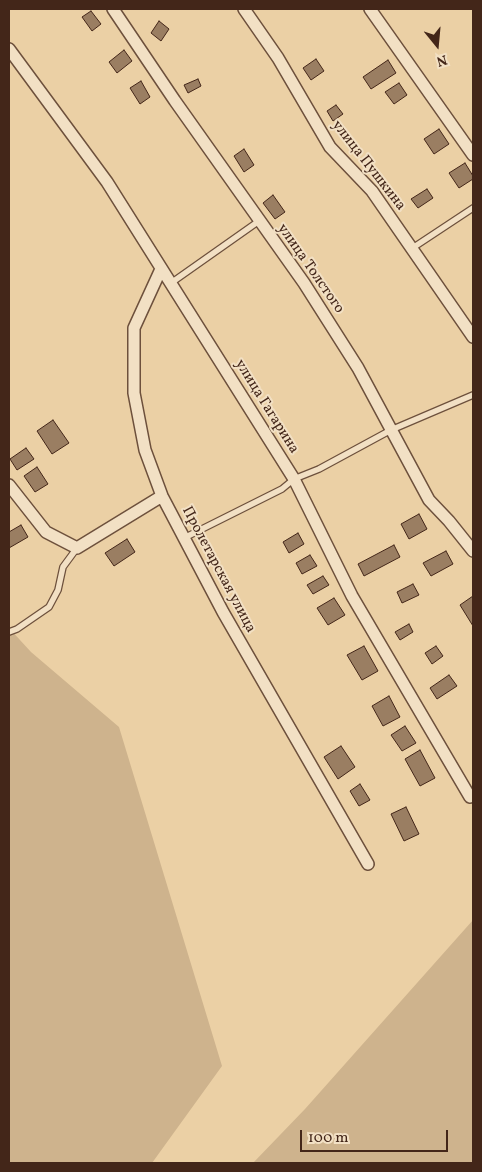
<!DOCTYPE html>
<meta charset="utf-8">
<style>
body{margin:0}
#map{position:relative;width:482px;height:1172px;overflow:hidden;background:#ebd0a5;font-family:Vollkorn,serif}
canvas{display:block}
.frame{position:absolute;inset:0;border:10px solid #432619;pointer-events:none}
.north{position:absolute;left:412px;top:20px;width:50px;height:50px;-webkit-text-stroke:4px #f2e0c4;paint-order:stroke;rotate:163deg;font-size:14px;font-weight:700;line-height:20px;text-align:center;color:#432619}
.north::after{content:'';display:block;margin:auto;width:18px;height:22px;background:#432619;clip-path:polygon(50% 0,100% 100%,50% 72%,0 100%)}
.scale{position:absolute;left:300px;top:1130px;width:148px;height:22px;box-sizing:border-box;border:2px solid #432619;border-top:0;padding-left:6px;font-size:15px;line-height:18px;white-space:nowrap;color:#432619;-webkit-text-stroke:4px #f2e0c4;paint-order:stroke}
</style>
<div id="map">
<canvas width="482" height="1172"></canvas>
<div class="frame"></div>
<div class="north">N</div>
<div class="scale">100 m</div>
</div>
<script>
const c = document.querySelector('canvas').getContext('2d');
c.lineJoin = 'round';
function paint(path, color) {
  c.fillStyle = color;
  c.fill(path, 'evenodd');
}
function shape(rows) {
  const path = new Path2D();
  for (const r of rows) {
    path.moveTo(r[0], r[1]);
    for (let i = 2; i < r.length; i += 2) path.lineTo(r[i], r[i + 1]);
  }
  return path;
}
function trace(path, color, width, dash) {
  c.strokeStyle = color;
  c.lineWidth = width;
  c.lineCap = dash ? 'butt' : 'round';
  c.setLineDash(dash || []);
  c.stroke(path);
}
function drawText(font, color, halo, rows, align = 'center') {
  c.font = font + ' Vollkorn,serif';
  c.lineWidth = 4;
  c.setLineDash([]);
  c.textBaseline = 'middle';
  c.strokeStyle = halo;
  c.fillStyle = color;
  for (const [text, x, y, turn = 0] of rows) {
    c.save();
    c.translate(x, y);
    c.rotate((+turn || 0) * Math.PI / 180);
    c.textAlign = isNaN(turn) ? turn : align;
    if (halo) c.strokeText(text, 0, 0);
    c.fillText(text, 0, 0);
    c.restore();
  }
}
paint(shape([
 [9,628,31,652,119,727,222,1066,152,1163,9,1163],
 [473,920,473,1163,253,1163,305,1109]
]), '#ceb38d');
const building = shape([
 [91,11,101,24,92,31,82,17,91,11],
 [159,21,169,29,161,41,151,33,159,21],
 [124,50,132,61,117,73,109,62,124,50],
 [316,59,324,71,311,80,303,68,316,59],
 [388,60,396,73,371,89,363,77,388,60],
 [198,79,201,86,188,93,184,85,198,79],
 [141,81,150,97,140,104,130,88,141,81],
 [399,83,407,95,394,104,385,92,399,83],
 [336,105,343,114,333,121,327,111,336,105],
 [439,129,449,144,434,154,424,139,439,129],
 [244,149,254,165,244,172,234,156,244,149],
 [465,163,473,176,473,179,459,188,449,173,465,163],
 [427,189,433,198,418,208,411,199,427,189],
 [273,195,285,212,275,219,263,203,273,195],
 [53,420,69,443,52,454,37,431,53,420],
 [26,448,34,459,17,470,10,459,26,448],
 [37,467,48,484,35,492,24,476,37,467],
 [419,514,427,529,409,539,401,524,419,514],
 [21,525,28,537,9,548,9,532,21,525],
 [298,533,304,544,289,553,283,542,298,533],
 [127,539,135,552,114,566,105,553,127,539],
 [394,545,400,557,364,576,358,564,394,545],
 [446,551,453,564,431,576,423,563,446,551],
 [310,555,317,566,302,574,296,563,310,555],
 [323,576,329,585,313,594,307,585,323,576],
 [413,584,419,595,402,603,397,592,413,584],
 [473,596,473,626,460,605,473,596],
 [334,598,345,615,328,625,317,608,334,598],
 [409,624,413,632,400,640,395,632,409,624],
 [364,646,378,671,362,680,347,655,364,646],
 [436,646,443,656,432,664,425,653,436,646],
 [449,675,457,686,437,699,430,688,449,675],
 [389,696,400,717,383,726,372,706,389,696],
 [405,726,416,743,402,751,391,735,405,726],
 [341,746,355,767,338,779,324,757,341,746],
 [420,750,435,778,420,786,405,759,420,750],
 [360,784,370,800,359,806,350,791,360,784],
 [406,807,419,834,404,841,391,814,406,807]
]);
paint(building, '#9a7e62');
trace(building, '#432619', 1);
const service = shape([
 [411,249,473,208],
 [171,283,259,221],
 [184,538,282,489,294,479,319,469,391,430,473,395],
 [9,632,17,629,49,607,58,590,63,567,77,548]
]);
const minor = shape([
 [113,9,175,101,304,283,358,368,429,500,449,521,473,551],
 [244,9,278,58,330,147,372,191,473,337],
 [370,9,473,155],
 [9,49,107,182,294,479,352,596,470,797],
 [161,269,134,328,134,393,145,450,162,496,223,612,368,864],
 [9,485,46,532,77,548,162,496]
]);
trace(service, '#6d503c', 8);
trace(minor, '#6d503c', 14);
trace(service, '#f2e0c4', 5.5);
trace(minor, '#f2e0c4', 11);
drawText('15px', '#432619', '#f2e0c4', [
 ["улица Пушкина",368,166,52],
 ["улица Толстого",310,269,55],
 ["улица Гагарина",266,407,58],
 ["Пролетарская улица",218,570,62]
]);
</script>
